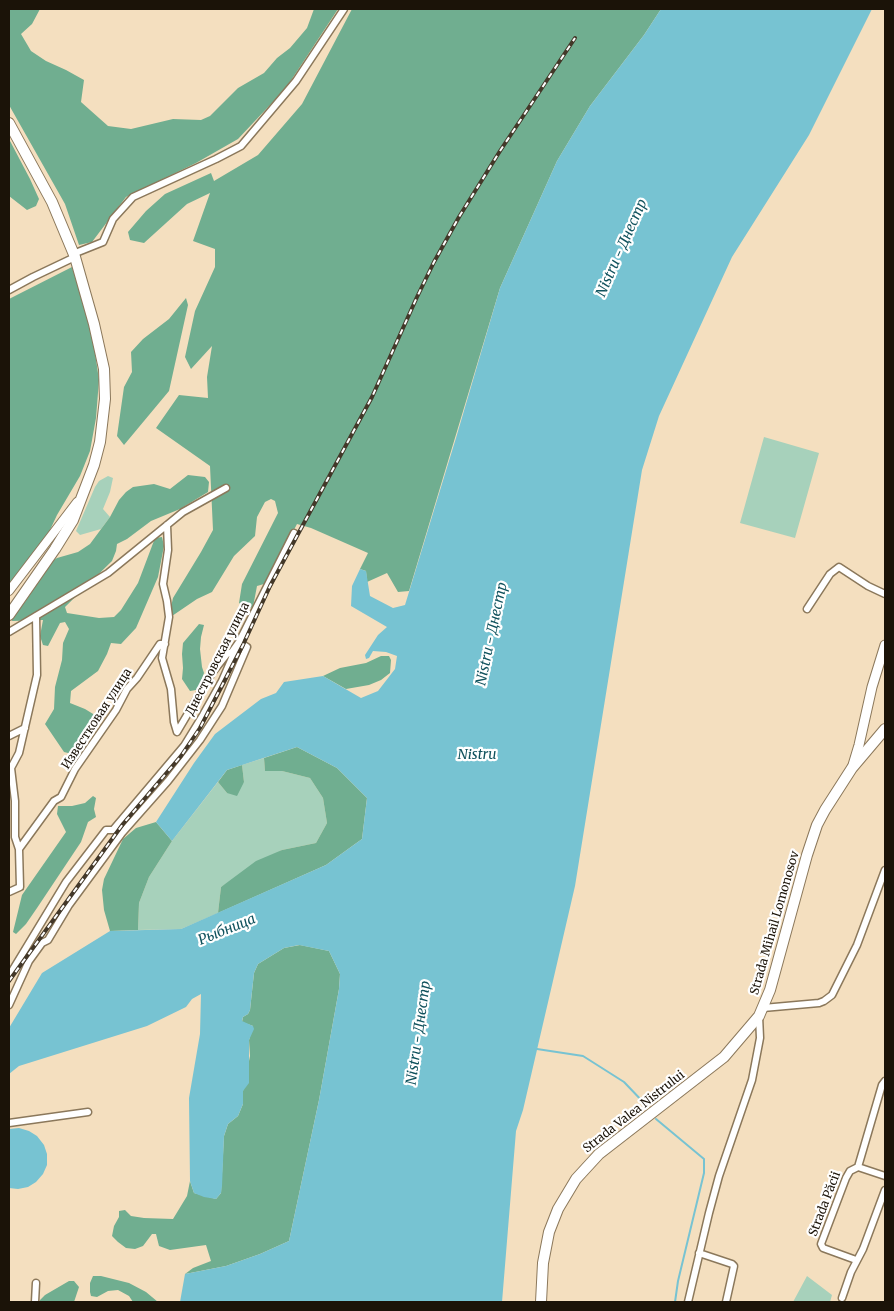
<!DOCTYPE html>
<meta charset="utf-8">
<style>
body{margin:0}
#map{position:relative;width:894px;height:1311px;overflow:hidden;background:#f4dfbf;font-family:Merriweather,serif}
canvas{display:block}
.frame{position:absolute;inset:0;border:10px solid #1b1308;pointer-events:none}
</style>
<div id="map">
<canvas width="894" height="1311"></canvas>
<div class="frame"></div>
</div>
<script>
const c = document.querySelector('canvas').getContext('2d');
c.lineJoin = 'round';
function paint(path, color) {
  c.fillStyle = color;
  c.fill(path, 'evenodd');
}
function shape(rows) {
  const path = new Path2D();
  for (const r of rows) {
    path.moveTo(r[0], r[1]);
    for (let i = 2; i < r.length; i += 2) path.lineTo(r[i], r[i + 1]);
  }
  return path;
}
function trace(path, color, width, dash) {
  c.strokeStyle = color;
  c.lineWidth = width;
  c.lineCap = dash ? 'butt' : 'round';
  c.setLineDash(dash || []);
  c.stroke(path);
}
function drawText(font, color, halo, rows, align = 'center') {
  c.font = font + ' Merriweather,serif';
  c.lineWidth = 4.5;
  c.setLineDash([]);
  c.textBaseline = 'middle';
  c.strokeStyle = halo;
  c.fillStyle = color;
  for (const [text, x, y, turn = 0] of rows) {
    c.save();
    c.translate(x, y);
    c.rotate((+turn || 0) * Math.PI / 180);
    c.textAlign = isNaN(turn) ? turn : align;
    if (halo) c.strokeText(text, 0, 0);
    c.fillText(text, 0, 0);
    c.restore();
  }
}
paint(shape([
 [764,437,819,453,795,538,740,523],
 [108,476,113,478,110,492,103,509,110,517,101,529,80,535,76,531,95,487,99,481],
 [264,758,265,771,282,771,310,778,323,798,327,823,316,843,282,850,221,887,218,913,181,929,138,930,139,903,149,877,172,841,218,782,227,793,244,782,242,765],
 [807,1276,832,1295,830,1302,793,1302]
]), '#a7d1bb');
paint(shape([
 [9,9,40,9,32,24,21,34,31,51,46,61,66,70,84,80,81,102,108,126,131,129,173,119,201,120,210,116,238,88,264,73,277,58,290,48,307,28,314,9,338,9,286,88,238,139,196,163,126,197,92,242,79,245,65,204,9,105],
 [352,9,661,9,644,35,590,106,557,161,500,288,409,591,398,592,387,573,367,582,366,571,360,569,368,553,311,528,297,524,268,580,264,584,257,586,253,607,248,609,239,603,242,584,278,513,275,501,271,499,265,502,257,517,255,536,234,556,212,592,197,599,172,616,171,607,173,598,201,552,213,530,210,466,156,428,179,395,208,398,207,377,212,346,191,369,185,357,195,311,215,267,215,249,193,241,210,193,187,204,144,243,130,240,128,232,146,211,165,194,211,173,214,181,258,155,302,104],
 [9,139,30,179,39,199,36,206,27,210,9,196],
 [72,267,92,332,99,380,96,418,90,451,80,476,57,515,43,545,9,585,9,299],
 [186,298,188,305,169,391,124,445,117,436,124,387,132,372,131,352,143,339,169,319],
 [188,475,205,477,209,482,208,492,180,509,151,521,127,539,117,544,116,551,112,561,65,607,67,613,99,618,114,617,121,610,138,583,155,538,162,537,164,546,158,577,136,628,121,644,111,643,107,654,98,671,71,691,70,703,85,709,98,717,83,746,72,754,64,752,45,724,54,709,55,687,62,660,63,643,69,629,65,622,60,623,48,646,43,645,40,636,43,620,12,621,13,616,25,602,51,562,57,558,78,552,90,544,110,517,119,500,126,492,133,487,154,484,170,489],
 [199,624,204,625,201,637,200,649,202,667,204,673,199,688,196,690,190,691,182,679,183,668,182,654,183,643],
 [381,656,389,656,391,660,390,673,381,680,369,685,346,689,323,676,340,668,366,663],
 [297,747,337,768,367,798,362,839,326,865,218,913,221,887,256,861,282,850,316,843,327,823,323,798,310,778,282,771,265,771,264,758],
 [242,765,244,782,237,796,227,793,218,782,227,770],
 [93,796,96,798,94,809,96,817,88,822,81,842,37,908,26,924,16,934,13,932,22,895,66,832,57,814,58,806,72,806,85,803],
 [156,822,172,841,149,877,139,903,138,930,110,931,104,910,102,890,104,879,123,839,136,828],
 [300,945,329,951,340,974,339,989,319,1100,289,1241,260,1254,226,1266,185,1274,193,1268,211,1261,206,1245,170,1250,159,1246,156,1234,152,1234,143,1246,135,1249,126,1248,118,1242,112,1236,114,1226,119,1217,119,1211,125,1210,131,1216,144,1218,173,1219,187,1196,190,1181,194,1193,216,1199,221,1193,224,1136,228,1124,238,1116,243,1104,243,1091,250,1056,249,1040,253,1026,242,1022,243,1017,248,1014,250,1010,254,973,258,964,284,948],
 [93,1276,101,1276,129,1283,146,1292,158,1302,133,1302,129,1296,118,1290,108,1291,97,1297,91,1296,90,1292,90,1283],
 [69,1281,74,1281,79,1287,74,1302,39,1302,40,1300,45,1295]
]), '#70ae90');
paint(shape([
 [661,9,872,9,809,135,732,257,659,416,642,470,575,886,523,1110,516,1131,502,1302,180,1302,185,1274,226,1266,260,1254,289,1241,319,1100,339,989,340,974,329,951,299,945,284,948,258,964,254,973,250,1010,248,1014,243,1017,242,1021,253,1026,254,1029,249,1040,249,1083,243,1091,243,1104,238,1116,228,1124,224,1136,222,1186,221,1193,216,1199,204,1197,194,1193,190,1181,189,1098,200,1034,201,994,192,999,186,1007,147,1026,19,1066,9,1074,9,1028,42,973,110,931,181,929,326,865,362,839,367,798,337,768,297,747,227,770,172,841,156,822,194,763,215,734,261,699,276,693,284,682,323,676,361,698,378,691,395,669,397,656,386,652,373,651,369,658,366,659,365,655,378,635,387,627,351,606,352,586,360,569,366,571,370,596,393,608,405,605,456,438,500,288,557,161,590,106,644,35],
 [19,1128,29,1131,37,1136,44,1145,47,1154,47,1165,43,1174,36,1182,28,1187,18,1189,9,1188,9,1129]
]), '#77c3d2');
trace(shape([
 [537,1049,583,1056,624,1082,646,1105],
 [656,1119,704,1159,704,1173,678,1281,675,1302]
]), '#77c3d2', 2);
const minor = shape([
 [73,254,103,242,113,219,133,197,216,159,241,146,296,81,344,9],
 [9,290,33,277,75,257],
 [807,609,830,574,839,567,868,586,885,594],
 [9,632,108,573,183,512,226,488],
 [9,736,25,728],
 [19,849,15,837,15,801,11,768,19,753,37,675,36,616],
 [9,892,20,887,19,849,54,801,61,797,75,769,116,710,127,689,137,678,160,644,165,644],
 [9,976,66,882,106,830,113,830,184,746,203,715,222,681,239,642,294,533],
 [9,1005,29,961,42,943,48,940,69,905,122,833,168,781,200,740,222,706,247,647,239,642,232,652,227,654,212,673,177,732,174,722,171,689,162,658,169,617,167,601,163,584,168,550,167,525],
 [763,1008,819,1003,824,1001,832,995,857,945,885,870],
 [885,1081,882,1085,858,1167,885,1176],
 [9,1123,88,1112],
 [699,1253,732,1264,734,1266,726,1302],
 [856,1260,823,1248,821,1244,846,1178,850,1171,858,1167],
 [842,1298,851,1272,863,1249,885,1190],
 [35,1302,36,1283],
 [688,1302,709,1213,719,1176,752,1080,760,1038,759,1016]
]);
const tertiary = shape([
 [9,591,77,502]
]);
const secondary = shape([
 [853,765,859,745,872,687,885,645]
]);
const primary = shape([
 [541,1302,543,1263,549,1232,558,1209,576,1179,599,1154,724,1057,759,1016,770,990,807,855,817,825,825,810,852,768,885,729]
]);
const trunk = shape([
 [9,123,52,202,75,257,94,324,104,369,105,399,100,442,94,465,73,520,55,549,9,615]
]);
trace(minor, '#8b785b', 9);
trace(tertiary, '#8b785b', 10);
trace(secondary, '#8b785b', 11);
trace(primary, '#8b785b', 12);
trace(trunk, '#8b785b', 12);
trace(minor, '#fff', 6);
trace(tertiary, '#fff', 8);
trace(secondary, '#fff', 9);
trace(primary, '#fff', 10);
trace(trunk, '#fff', 10);
const rail = shape([
 [9,981,123,824,181,756,200,728,243,645,270,586,372,397,417,297,434,262,459,217,500,151,575,38]
]);
trace(rail, '#433829', 4);
trace(rail, '#fff', 2, [5.5]);
drawText('12px', '#1b1308', '#fff', [
 ["Днестровская улица",218,659,-63],
 ["Известковая улица",97,719,-57],
 ["Strada Mihail Lomonosov",775,923,-74],
 ["Strada Valea Nistrului",634,1112,-38],
 ["Strada Păcii",825,1204,-69]
]);
drawText('italic 14px', '#10525d', '#fff', [
 ["Nistru - Днестр",622,248,-66],
 ["Nistru - Днестр",492,634,-78],
 ["Nistru",477,755],
 ["Рыбница",227,930,-22],
 ["Nistru - Днестр",419,1033,-82]
]);
</script>
